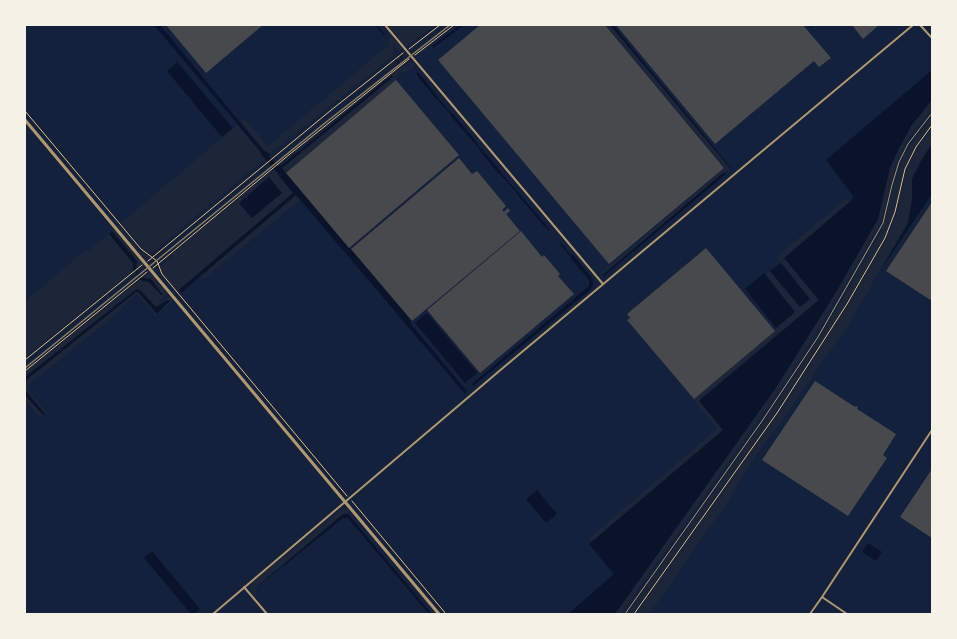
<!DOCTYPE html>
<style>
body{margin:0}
#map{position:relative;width:957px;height:639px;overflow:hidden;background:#14213d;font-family:"Varela Round",sans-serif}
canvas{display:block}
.frame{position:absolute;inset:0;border:26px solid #f6f1e7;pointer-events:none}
</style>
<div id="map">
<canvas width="957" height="639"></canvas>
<div class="frame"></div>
</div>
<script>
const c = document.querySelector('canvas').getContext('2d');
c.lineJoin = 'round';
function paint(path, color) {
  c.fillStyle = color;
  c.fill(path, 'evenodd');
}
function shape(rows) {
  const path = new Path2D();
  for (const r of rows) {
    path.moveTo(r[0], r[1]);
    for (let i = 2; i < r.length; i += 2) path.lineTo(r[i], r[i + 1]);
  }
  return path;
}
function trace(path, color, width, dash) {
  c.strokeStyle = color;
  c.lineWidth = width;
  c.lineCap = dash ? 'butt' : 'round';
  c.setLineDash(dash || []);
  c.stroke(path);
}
paint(shape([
 [387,25,435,25,406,47],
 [606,25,610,25,730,168,603,274,601,273,725,168],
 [392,37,402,50,399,52,394,44,393,56,270,154,264,150,241,122,245,119,268,146,386,47,387,48,390,46,388,41],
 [412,62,415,66,395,77,397,80,285,174,282,168,283,166,361,103,391,75,283,164,281,164,390,75,403,67,411,66,410,64,407,64],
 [932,100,932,109,906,142,896,163,882,221,815,336,783,386,621,614,615,614,775,389,804,344,878,219,890,168,898,150,911,126],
 [932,116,932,123,914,148,905,167,894,212,884,238,846,304,769,422,632,614,627,614,772,410,824,331,882,230,898,171,905,153],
 [237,125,266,158,151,254,146,252,121,223],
 [932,128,932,144,922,159,912,179,912,200,908,223,848,325,780,424,756,455,726,504,649,614,636,614,785,404,848,305,888,236,897,213,906,170,917,148],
 [276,168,279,176,293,193,181,288,179,293,164,275,160,267,172,256,171,254],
 [296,195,301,199,204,279,200,275],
 [847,198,850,202,785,258,819,300,699,400,723,430,591,543,588,539,717,429,693,399,795,312,765,275,770,271,800,307,810,299,776,257],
 [119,225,141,252,150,257,146,260,117,226],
 [114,229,143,264,136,269,137,261,112,231],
 [109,234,133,263,133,271,25,357,25,301,87,249,88,251],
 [149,272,167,293,159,302,160,303,170,296,173,300,172,303,156,316,137,294,122,307,123,309,26,387,46,412,45,414,25,390,25,381,136,292,139,293,157,314,168,300,156,307,140,290,134,290,25,377,25,372,140,280,149,282,161,295,151,279,143,278],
 [25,395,43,415,40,418,25,400],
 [346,509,349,511,341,516,257,586,255,597,251,591,252,583,339,511]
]), '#1d2539');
paint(shape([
 [154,25,160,25,263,150,270,154,266,158],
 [460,25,464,25,433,48,432,46],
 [610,25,613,25,732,169,730,168],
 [177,62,233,128,222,137,167,71],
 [932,70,932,100,911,126,898,150,890,168,878,219,838,289,775,389,615,614,568,614,614,574,589,544,723,430,699,401,819,300,784,258,853,199,853,196,826,160],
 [418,72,438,97,436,99,416,74],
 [392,75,393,77,282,168,412,321,410,323,467,391,465,394,296,195,182,292,179,291,181,288,293,193,279,176,276,168,283,164],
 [452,113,476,141,474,143,450,115],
 [932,144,932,194,880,271,908,223,912,200,912,179,922,159],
 [482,149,501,172,499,174,480,151],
 [724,172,726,174,604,276,603,275],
 [269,177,282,193,252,218,239,203],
 [518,192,546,225,544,226,516,193],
 [112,231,137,261,136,269,133,271,133,263,109,234],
 [573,255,593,279,593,285,591,289,473,386,472,384,589,286,589,280,570,257],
 [781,263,810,299,800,307,770,271],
 [764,273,795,312,776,328,745,289],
 [143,278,151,279,163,295,161,295,149,282,141,280],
 [137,289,140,290,156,307,167,300,170,301,157,314,139,293,136,292,25,381,25,377],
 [427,313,477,373,465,383,415,323],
 [25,390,45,414,43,415,25,395],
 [537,490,557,514,546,523,526,499],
 [343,514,348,514,432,614,429,614,347,517,342,519,256,588],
 [868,543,882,552,876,561,862,552],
 [152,551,200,609,194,614,191,614,144,558]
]), '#0b132b');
paint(shape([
 [390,73,393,73,282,162,296,150]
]), '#14213d');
trace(shape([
 [376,25,384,35],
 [400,55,403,62],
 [395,59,400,64],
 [437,98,451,114],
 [475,142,481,150],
 [500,173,517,192],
 [545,225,549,230],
 [561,244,571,256],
 [135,270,141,279]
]), '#0b132b', 1.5);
trace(shape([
 [263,153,278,170]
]), '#0b132b', 4.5);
paint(shape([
 [166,25,263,25,206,73],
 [480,25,605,25,724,168,609,264,438,60],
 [616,25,803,25,831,58,819,67,814,61,715,144],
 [852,25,879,25,863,39],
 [396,80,459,155,349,248,286,173],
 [459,158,472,174,477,171,506,206,502,210,504,212,508,208,510,211,506,214,520,231,412,321,351,249],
 [932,202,932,301,886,271],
 [521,231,542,257,544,255,560,274,558,276,574,294,480,373,427,310],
 [706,248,775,331,694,399,627,320,630,318,627,314],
 [815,381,855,407,856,406,858,407,857,409,896,434,883,455,887,458,848,516,762,460],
 [932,469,932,538,900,517]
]), '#48494c');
trace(shape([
 [409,49,440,25],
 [415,55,454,25],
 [25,111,141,249,157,261,162,274,347,496],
 [148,261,330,111,403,53],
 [153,268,290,154,409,59],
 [25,360,142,265],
 [25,371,147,272],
 [352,501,446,614],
 [634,614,777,413,847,304,885,238,895,212,905,169,916,147,932,125]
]), '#e5c07b', 1);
trace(shape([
 [625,614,762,421,818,337,883,223,892,185,899,162,908,144,932,113]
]), '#b1986c', 1);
trace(shape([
 [385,25,603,284],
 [920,25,932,38],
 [244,587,267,614],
 [822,597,932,430],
 [213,614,504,367,913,25],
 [810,614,822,597,847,614]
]), '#b1986c', 2);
trace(shape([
 [25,120,439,614]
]), '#b1986c', 3);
trace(shape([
 [25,368,325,123,450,25]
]), '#918062', 1.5);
</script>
